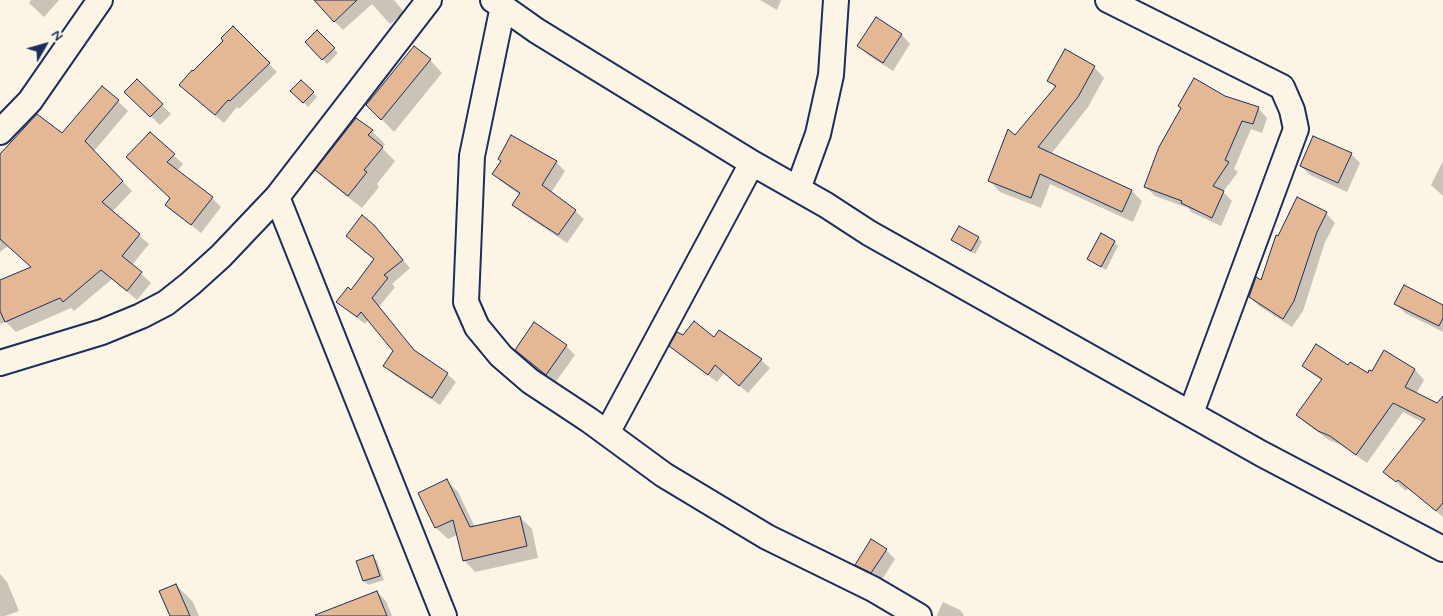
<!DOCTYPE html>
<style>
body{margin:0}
#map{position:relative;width:1443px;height:616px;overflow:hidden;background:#fcf5e5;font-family:Mynerve,sans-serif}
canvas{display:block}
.north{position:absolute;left:20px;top:20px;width:50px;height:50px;-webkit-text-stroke:4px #fcf5e5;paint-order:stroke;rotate:52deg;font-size:14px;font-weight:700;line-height:20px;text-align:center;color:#1b2f5e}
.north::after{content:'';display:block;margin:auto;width:18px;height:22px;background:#1b2f5e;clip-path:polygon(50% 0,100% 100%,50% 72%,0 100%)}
</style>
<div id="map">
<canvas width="1443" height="616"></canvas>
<div class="north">N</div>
</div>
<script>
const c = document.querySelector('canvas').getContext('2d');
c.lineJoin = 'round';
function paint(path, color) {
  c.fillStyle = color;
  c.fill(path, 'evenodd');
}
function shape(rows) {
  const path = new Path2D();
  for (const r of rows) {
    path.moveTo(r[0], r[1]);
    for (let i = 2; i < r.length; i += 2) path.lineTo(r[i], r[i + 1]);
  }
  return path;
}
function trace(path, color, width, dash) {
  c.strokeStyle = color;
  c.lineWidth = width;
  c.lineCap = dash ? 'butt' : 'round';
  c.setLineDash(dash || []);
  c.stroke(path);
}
paint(shape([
 [31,0,59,0,44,17,29,3],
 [325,0,394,0,404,12,390,24,372,4,343,30,334,21],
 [760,0,781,0,777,10],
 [233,28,277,72,239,109,237,107,224,123,190,94],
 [317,32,338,53,327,64,306,42],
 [901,34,910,44,893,71,868,55,859,46],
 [430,60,442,73,394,132,368,105],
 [1094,67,1104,78,1088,107,1051,154,1132,191,1142,201,1133,222,1050,184,1041,208,1000,192,990,181,1016,136,1056,88,1049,81],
 [137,80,171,114,160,125,125,92],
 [301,81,317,97,308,107,292,91],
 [1224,98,1258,108,1267,118,1262,133,1251,129,1234,169,1238,172,1223,192,1232,201,1221,226,1191,212,1188,208,1155,196,1146,187],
 [118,101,128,111,94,151,132,191,112,212,149,244,132,265,151,283,137,300,112,279,74,311,71,308,16,332,6,322,0,324,0,281,32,268,8,246,0,252,0,156,37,116,62,135],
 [372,131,385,144,382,148,395,161,377,184,379,187,362,208,330,183,317,170],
 [150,133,183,164,177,171,212,198,221,207,201,233,166,205,171,199],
 [512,137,556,162,565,171,551,193,575,211,584,219,567,243,522,213,514,205,520,195,502,182,494,174,502,162],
 [1351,154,1360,163,1347,192,1310,175,1301,166],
 [1443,161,1443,196,1431,185],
 [1326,213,1335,223,1325,242,1303,311,1292,327,1259,306,1250,297,1261,282,1278,237],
 [382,235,410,268,392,284,395,287,379,307,416,354,447,374,456,382,440,405,393,374,385,366,395,351,369,319,365,324,338,302,351,291,375,260,347,236],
 [978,238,982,242,975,254,957,244,952,240],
 [1114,242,1118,246,1106,270,1089,259],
 [1396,304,1443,306,1443,332,1405,313],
 [535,324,566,346,575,355,555,383,517,350],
 [683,337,715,339,761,360,770,368,748,393,724,373,717,382,680,354,671,346],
 [1385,352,1415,370,1424,380,1416,394,1443,407,1443,517,1408,488,1406,491,1385,472,1424,423,1403,412,1367,463,1341,445,1329,440,1307,424,1297,415,1322,381,1314,375,1304,366,1349,367,1368,375,1372,372],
 [446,480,458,492,475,527,520,517,532,529,538,558,475,572,464,560,457,535,448,539,436,528,419,494],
 [886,550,895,559,881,581,865,574,856,565],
 [373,557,377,561,384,580,368,585,364,581],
 [0,574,7,582,19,611,5,616,0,616],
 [176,585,193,602,199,616,172,616],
 [377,592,386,601,392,616,329,616],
 [943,602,960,610,964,615,963,616,938,616,937,615]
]), '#0003');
const building = shape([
 [314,0,357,0,334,22,314,0],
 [876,17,902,34,883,63,857,46,876,17],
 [233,26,270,63,230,101,228,100,215,115,179,85,192,70,193,71,223,41,221,38,233,26],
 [317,30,335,48,322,60,305,42,317,30],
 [414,46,431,59,381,120,366,105,414,46],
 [1065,49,1095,66,1078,97,1038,147,1132,190,1122,212,1040,174,1031,198,988,181,1008,129,1015,135,1056,86,1047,81,1065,49],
 [1194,78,1225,96,1259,107,1253,124,1242,121,1225,160,1229,162,1213,186,1224,191,1212,218,1181,203,1182,201,1144,187,1159,147,1181,108,1178,106,1194,78],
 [137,79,163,104,150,117,124,92,137,79],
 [301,80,314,92,303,103,290,91,301,80],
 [102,86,119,100,85,141,123,181,102,202,140,234,122,256,142,272,127,291,101,270,63,302,60,298,5,322,0,311,0,280,31,267,0,239,0,154,37,114,62,133,102,86],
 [356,118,373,130,368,135,383,147,364,170,367,172,348,196,315,170,356,118],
 [150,132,175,154,167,162,213,197,191,225,165,205,170,198,126,157,150,132],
 [511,135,557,161,542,185,576,210,558,235,512,205,520,193,492,174,501,161,498,159,511,135],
 [1313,136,1352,153,1338,183,1300,166,1313,136],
 [1297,197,1327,212,1317,232,1294,301,1283,319,1249,297,1256,277,1261,280,1276,235,1278,236,1297,197],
 [362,215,374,225,403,260,384,275,388,278,372,298,414,350,448,373,432,398,383,366,393,351,361,312,357,317,336,302,348,287,351,290,374,259,346,236,362,215],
 [959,226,979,237,971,251,951,240,959,226],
 [1101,233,1115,241,1101,267,1087,259,1101,233],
 [1404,285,1443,305,1443,318,1439,326,1394,304,1404,285],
 [694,321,714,337,719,330,762,359,739,386,715,365,708,375,669,346,677,332,683,335,694,321],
 [534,322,567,345,546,375,515,350,534,322],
 [1316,344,1348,365,1350,362,1368,373,1369,370,1372,371,1384,350,1415,369,1405,387,1437,403,1443,396,1443,503,1436,511,1398,480,1396,482,1383,472,1425,419,1393,403,1356,455,1330,436,1318,431,1296,415,1322,379,1302,366,1316,344],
 [447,479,470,527,520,516,527,546,463,561,453,520,435,528,418,493,447,479],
 [871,539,887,549,871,573,855,565,871,539],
 [373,555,380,576,363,581,356,561,373,555],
 [176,584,190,616,170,616,159,591,176,584],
 [377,591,387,616,316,616,315,615,377,591]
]);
paint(building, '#e4b894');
trace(building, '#1b2f5e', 1);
const minor = shape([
 [493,0,537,31,752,163,826,205,869,233,1262,454,1443,549],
 [1108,0,1282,87,1292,110,1296,129,1191,413],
 [503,6,472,156,466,302,477,327,501,356,530,381,589,420,664,475,767,537,873,589,919,616],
 [0,132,30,101,100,0],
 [798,189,818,134,831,75,836,0],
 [277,197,444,616],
 [0,363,102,332,141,316,166,303,190,284,221,256,277,197,429,0],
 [607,433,752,163]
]);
trace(minor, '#1b2f5e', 28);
trace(minor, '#fcf5e5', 24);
</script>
